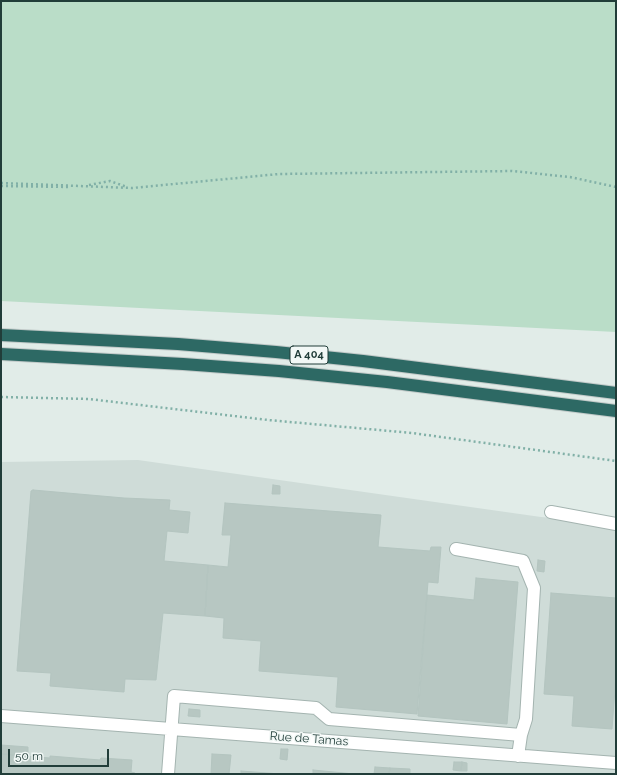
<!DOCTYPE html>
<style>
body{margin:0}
#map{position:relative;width:617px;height:775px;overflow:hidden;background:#e1ece8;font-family:Raleway,sans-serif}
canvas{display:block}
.frame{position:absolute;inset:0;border:2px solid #213d39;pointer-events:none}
.scale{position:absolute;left:8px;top:749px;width:101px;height:18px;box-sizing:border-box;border:2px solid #213d39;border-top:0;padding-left:5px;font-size:12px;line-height:14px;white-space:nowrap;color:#213d39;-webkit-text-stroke:3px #f2f8f6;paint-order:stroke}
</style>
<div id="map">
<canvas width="617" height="775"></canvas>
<div class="frame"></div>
<div class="scale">50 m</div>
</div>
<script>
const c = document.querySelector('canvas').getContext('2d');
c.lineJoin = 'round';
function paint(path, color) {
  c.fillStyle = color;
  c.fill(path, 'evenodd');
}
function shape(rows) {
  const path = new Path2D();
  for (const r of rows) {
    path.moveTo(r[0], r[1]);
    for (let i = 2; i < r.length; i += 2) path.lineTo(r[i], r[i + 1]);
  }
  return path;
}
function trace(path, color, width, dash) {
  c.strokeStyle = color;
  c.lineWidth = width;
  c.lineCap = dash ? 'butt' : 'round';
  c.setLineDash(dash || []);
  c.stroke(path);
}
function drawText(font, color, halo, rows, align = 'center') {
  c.font = font + ' Raleway,sans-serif';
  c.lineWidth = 3;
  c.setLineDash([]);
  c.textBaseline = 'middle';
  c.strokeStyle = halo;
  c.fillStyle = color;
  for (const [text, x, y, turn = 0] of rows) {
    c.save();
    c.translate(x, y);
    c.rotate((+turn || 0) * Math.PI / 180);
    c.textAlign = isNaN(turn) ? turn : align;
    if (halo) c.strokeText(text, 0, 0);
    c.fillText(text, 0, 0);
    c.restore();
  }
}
paint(shape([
 [138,460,541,517,616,523,616,774,1,774,1,462]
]), '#cfdcd8');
paint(shape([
 [1,1,616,1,616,332,1,301]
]), '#baddc8');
const building = shape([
 [273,485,280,486,280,494,272,494,273,485],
 [33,490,124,498,170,500,169,510,190,512,188,533,167,531,164,561,208,565,205,616,163,613,156,680,125,679,124,692,50,686,51,673,17,671,31,491,33,490],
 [225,503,381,515,378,547,430,551,431,547,441,547,438,583,428,582,417,714,336,707,338,677,259,671,261,641,223,638,224,618,205,616,208,565,228,567,231,535,222,535,225,503],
 [538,560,545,561,544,572,537,571,538,560],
 [476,578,518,582,507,724,418,716,427,595,474,600,476,578],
 [551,593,616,598,616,676,612,729,572,726,574,696,544,694,551,593],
 [189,709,200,710,200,717,188,716,189,709],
 [1,745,28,747,28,756,1,754,1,745],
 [281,749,288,749,287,760,280,759,281,749],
 [1,754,50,758,50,756,100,760,101,758,132,760,131,772,135,773,135,774,1,774,1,754],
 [212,754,231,755,229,774,211,774,212,754],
 [454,762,462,762,461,771,453,770,454,762],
 [462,762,467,763,467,771,461,771,462,762],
 [375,767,390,768,389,774,374,774,375,767],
 [390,768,410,769,410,774,389,774,390,768],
 [313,770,354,774,313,774,313,770],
 [241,771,280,774,241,774,241,771]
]);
paint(building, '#b7c7c2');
trace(building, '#b4c5c0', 1);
const minor = shape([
 [551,512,616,524],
 [456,549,523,561,534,588,526,719,521,735],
 [1,716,616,763],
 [168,774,174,696,316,708,329,719,521,735,518,756]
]);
const highway = shape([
 [1,335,178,344,276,352,363,361,616,393],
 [1,354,183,364,279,371,387,382,616,411]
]);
trace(minor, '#a4b4b0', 14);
trace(highway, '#c1c9c8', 14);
trace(shape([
 [1,183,132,188,279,174,512,171,570,177,616,187],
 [89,185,110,181,127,187],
 [1,186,70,187],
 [1,397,89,399,268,420,412,433,616,461]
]), '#81b0a7', 2.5, [2, 3]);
trace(minor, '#fff', 12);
trace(highway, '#2d6964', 12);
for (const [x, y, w] of [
 [309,355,38]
]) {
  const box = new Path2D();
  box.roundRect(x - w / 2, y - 9, w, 18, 3);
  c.fillStyle = '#f2f8f6';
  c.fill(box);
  trace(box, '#213d39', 1);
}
drawText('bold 11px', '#213d39', null, [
 ["A 404",309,355]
]);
drawText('12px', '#213d39', '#f2f8f6', [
 ["Rue de Tamas",309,739,4]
]);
</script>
